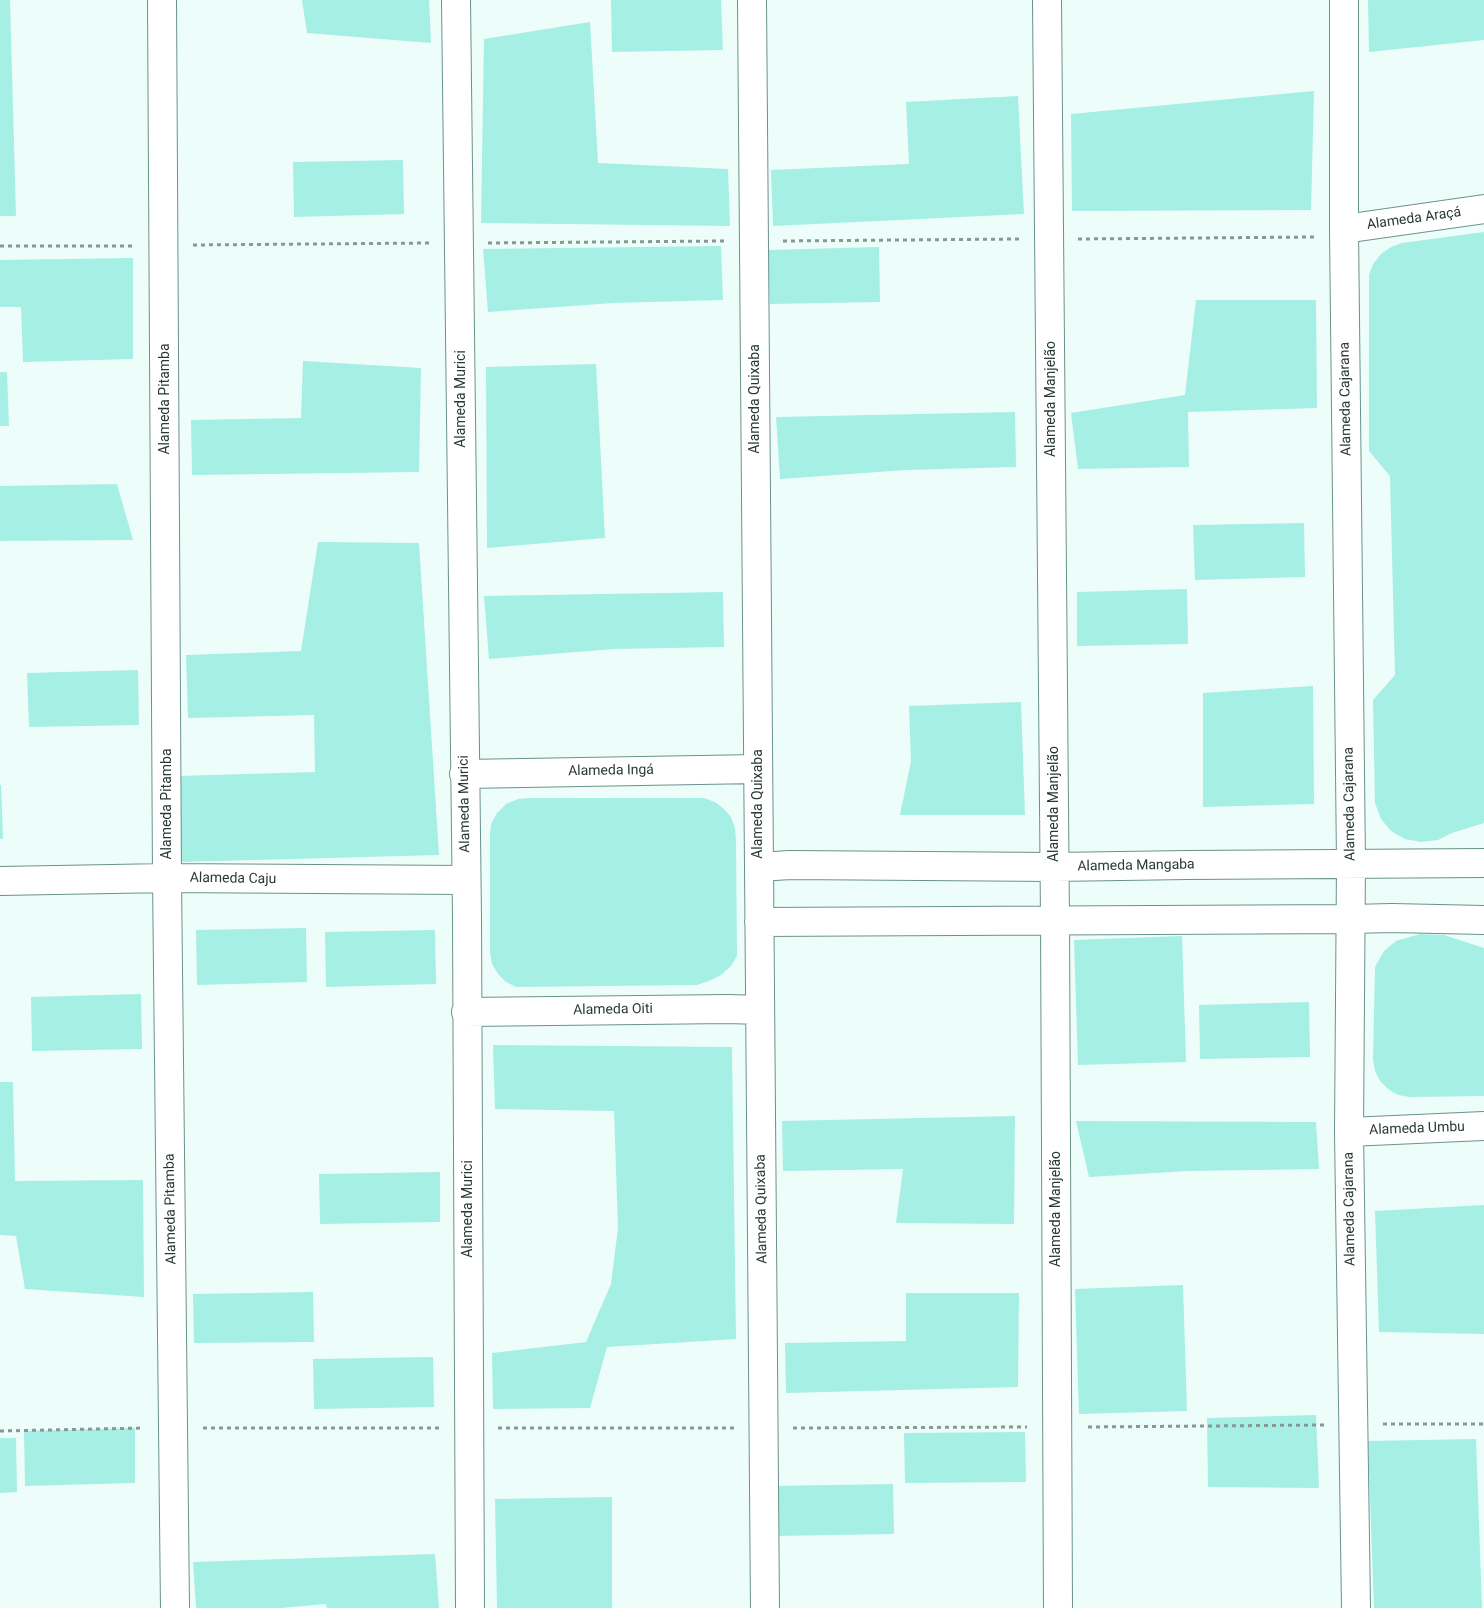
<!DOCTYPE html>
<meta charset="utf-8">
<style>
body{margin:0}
canvas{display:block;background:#edfdfa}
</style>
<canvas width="1484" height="1608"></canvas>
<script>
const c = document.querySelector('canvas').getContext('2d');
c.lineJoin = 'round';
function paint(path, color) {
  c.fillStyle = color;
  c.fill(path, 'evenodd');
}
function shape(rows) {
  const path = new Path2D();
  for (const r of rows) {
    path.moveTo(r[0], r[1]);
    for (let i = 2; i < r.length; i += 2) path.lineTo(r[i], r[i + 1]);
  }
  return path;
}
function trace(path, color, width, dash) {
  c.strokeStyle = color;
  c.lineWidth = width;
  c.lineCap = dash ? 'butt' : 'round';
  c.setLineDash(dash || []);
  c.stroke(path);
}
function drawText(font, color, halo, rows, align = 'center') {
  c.font = font + ' Roboto,sans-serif';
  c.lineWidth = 4.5;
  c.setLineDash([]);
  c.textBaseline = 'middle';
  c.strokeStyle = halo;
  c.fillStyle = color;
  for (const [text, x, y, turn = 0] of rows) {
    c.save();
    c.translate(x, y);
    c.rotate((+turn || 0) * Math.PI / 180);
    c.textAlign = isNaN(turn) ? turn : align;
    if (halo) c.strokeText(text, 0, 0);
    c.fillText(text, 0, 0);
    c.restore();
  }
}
paint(shape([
 [0,0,10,0,16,216,0,216],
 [302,0,429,0,431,43,307,33],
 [611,0,721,0,723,50,612,52],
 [1368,0,1484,0,1484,40,1369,52],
 [590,22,598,163,728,169,730,226,481,223,484,39],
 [1314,91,1311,210,1072,211,1071,114],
 [1018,96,1024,214,773,226,771,170,909,164,906,102],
 [403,160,404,214,294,217,293,162],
 [1484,232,1484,823,1452,833,1438,840,1421,842,1405,839,1391,831,1381,819,1375,803,1373,700,1395,675,1390,476,1369,451,1369,275,1373,264,1381,254,1391,247,1402,243],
 [721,246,723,300,613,303,488,312,483,249],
 [879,247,880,302,770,304,768,250],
 [133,258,133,359,23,362,21,307,0,307,0,260],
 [1196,300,1316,300,1317,408,1188,412,1189,467,1078,469,1071,413,1185,395],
 [303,361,421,368,419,472,192,475,191,420,301,418],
 [596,364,605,538,487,548,486,367],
 [0,372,7,372,9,426,0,426],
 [1015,412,1016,467,906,470,780,479,776,417],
 [117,484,133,540,0,541,0,486],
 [1304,523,1305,577,1195,580,1193,525],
 [318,542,419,543,439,855,180,862,178,776,315,772,314,715,188,718,186,655,301,651],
 [1187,589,1188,644,1077,646,1077,592],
 [723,592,724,647,614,649,489,659,484,596],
 [138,670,139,725,29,727,27,673],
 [1313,686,1314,804,1203,807,1203,693],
 [1021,702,1025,815,900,815,911,761,909,706],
 [0,785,1,785,3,839,0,839],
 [531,798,704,798,715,802,724,809,731,817,735,828,736,840,737,956,731,966,721,975,709,981,697,985,516,987,506,982,498,974,492,964,490,953,490,836,491,824,497,813,506,804,518,799],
 [306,928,307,982,197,985,196,930],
 [435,930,436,984,326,987,325,932],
 [1420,934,1444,935,1484,948,1484,1096,1410,1097,1398,1095,1388,1089,1380,1081,1375,1071,1373,1060,1375,967,1384,951,1396,941],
 [1182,936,1186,1062,1078,1065,1074,940],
 [141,994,142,1049,32,1051,31,997],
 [1309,1002,1310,1057,1200,1059,1199,1005],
 [493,1045,732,1047,736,1339,607,1347,590,1408,493,1409,492,1353,586,1342,611,1284,618,1228,614,1111,495,1109],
 [0,1082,13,1082,15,1181,143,1180,144,1297,25,1289,16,1236,0,1235],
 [1015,1116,1014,1224,896,1223,903,1169,783,1171,782,1121],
 [1076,1121,1316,1122,1319,1169,1188,1171,1089,1177],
 [440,1172,440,1222,320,1224,319,1174],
 [1484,1205,1484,1334,1379,1332,1375,1211],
 [1183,1285,1187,1411,1079,1414,1075,1289],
 [313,1292,314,1342,194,1343,193,1294],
 [906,1293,1019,1293,1018,1387,786,1393,785,1343,906,1341],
 [433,1357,434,1407,314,1409,313,1359],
 [1316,1415,1319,1488,1208,1487,1207,1418],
 [135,1428,135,1483,25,1486,24,1431],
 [1025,1432,1026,1482,905,1483,904,1433],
 [0,1438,16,1438,17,1492,0,1493],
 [1476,1439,1482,1608,1374,1608,1368,1441],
 [893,1484,894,1534,773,1536,772,1486],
 [612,1497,612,1608,497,1608,495,1499],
 [435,1554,439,1608,327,1608,326,1604,281,1608,196,1608,193,1562]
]), '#a6efe4');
const street = shape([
 [162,0,167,878,175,1608],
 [456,0,467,917,470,1608],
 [752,0,765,1608],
 [1047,0,1055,919,1058,1608],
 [1344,0,1344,229,1351,863,1349,1132,1356,1608],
 [1344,229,1484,209],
 [464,774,758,769],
 [759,867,790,865,1054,867,1188,865,1484,863],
 [0,881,167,878,466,880],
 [759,922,1351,919,1392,918,1484,920],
 [466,1012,728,1009,760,1010],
 [1349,1132,1484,1126]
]);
trace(street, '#6a928c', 30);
trace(shape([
 [1078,239,1314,237],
 [783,241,1019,239],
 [488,243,724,241],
 [193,245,429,243],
 [0,246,134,246],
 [1383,1424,1484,1424],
 [1088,1427,1324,1425],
 [203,1428,439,1428],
 [498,1428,734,1428],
 [793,1428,1027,1427],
 [0,1431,144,1428]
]), '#889895', 3, [4, 4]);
trace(street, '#fff', 28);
drawText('14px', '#283936', '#fff', [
 ["Alameda Araçá",1414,219,-8],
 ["Alameda Pitamba",165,399,-90],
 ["Alameda Murici",461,399,-90],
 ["Alameda Quixaba",755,399,-90],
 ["Alameda Manjelão",1051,399,-90],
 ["Alameda Cajarana",1346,399,-91],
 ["Alameda Ingá",611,771,-1],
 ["Alameda Pitamba",167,804,-90],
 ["Alameda Murici",465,804,-91],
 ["Alameda Quixaba",758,804,-90],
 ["Alameda Manjelão",1054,804,-90],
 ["Alameda Cajarana",1350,804,-91],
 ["Alameda Mangaba",1136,866,-1],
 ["Alameda Caju",233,879,1],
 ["Alameda Oiti",613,1010,-1],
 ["Alameda Umbu",1417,1129,-2],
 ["Alameda Pitamba",171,1209,-91],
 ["Alameda Murici",468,1209,-90],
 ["Alameda Quixaba",762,1209,-91],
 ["Alameda Manjelão",1056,1209,-90],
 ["Alameda Cajarana",1350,1209,-91]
]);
</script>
